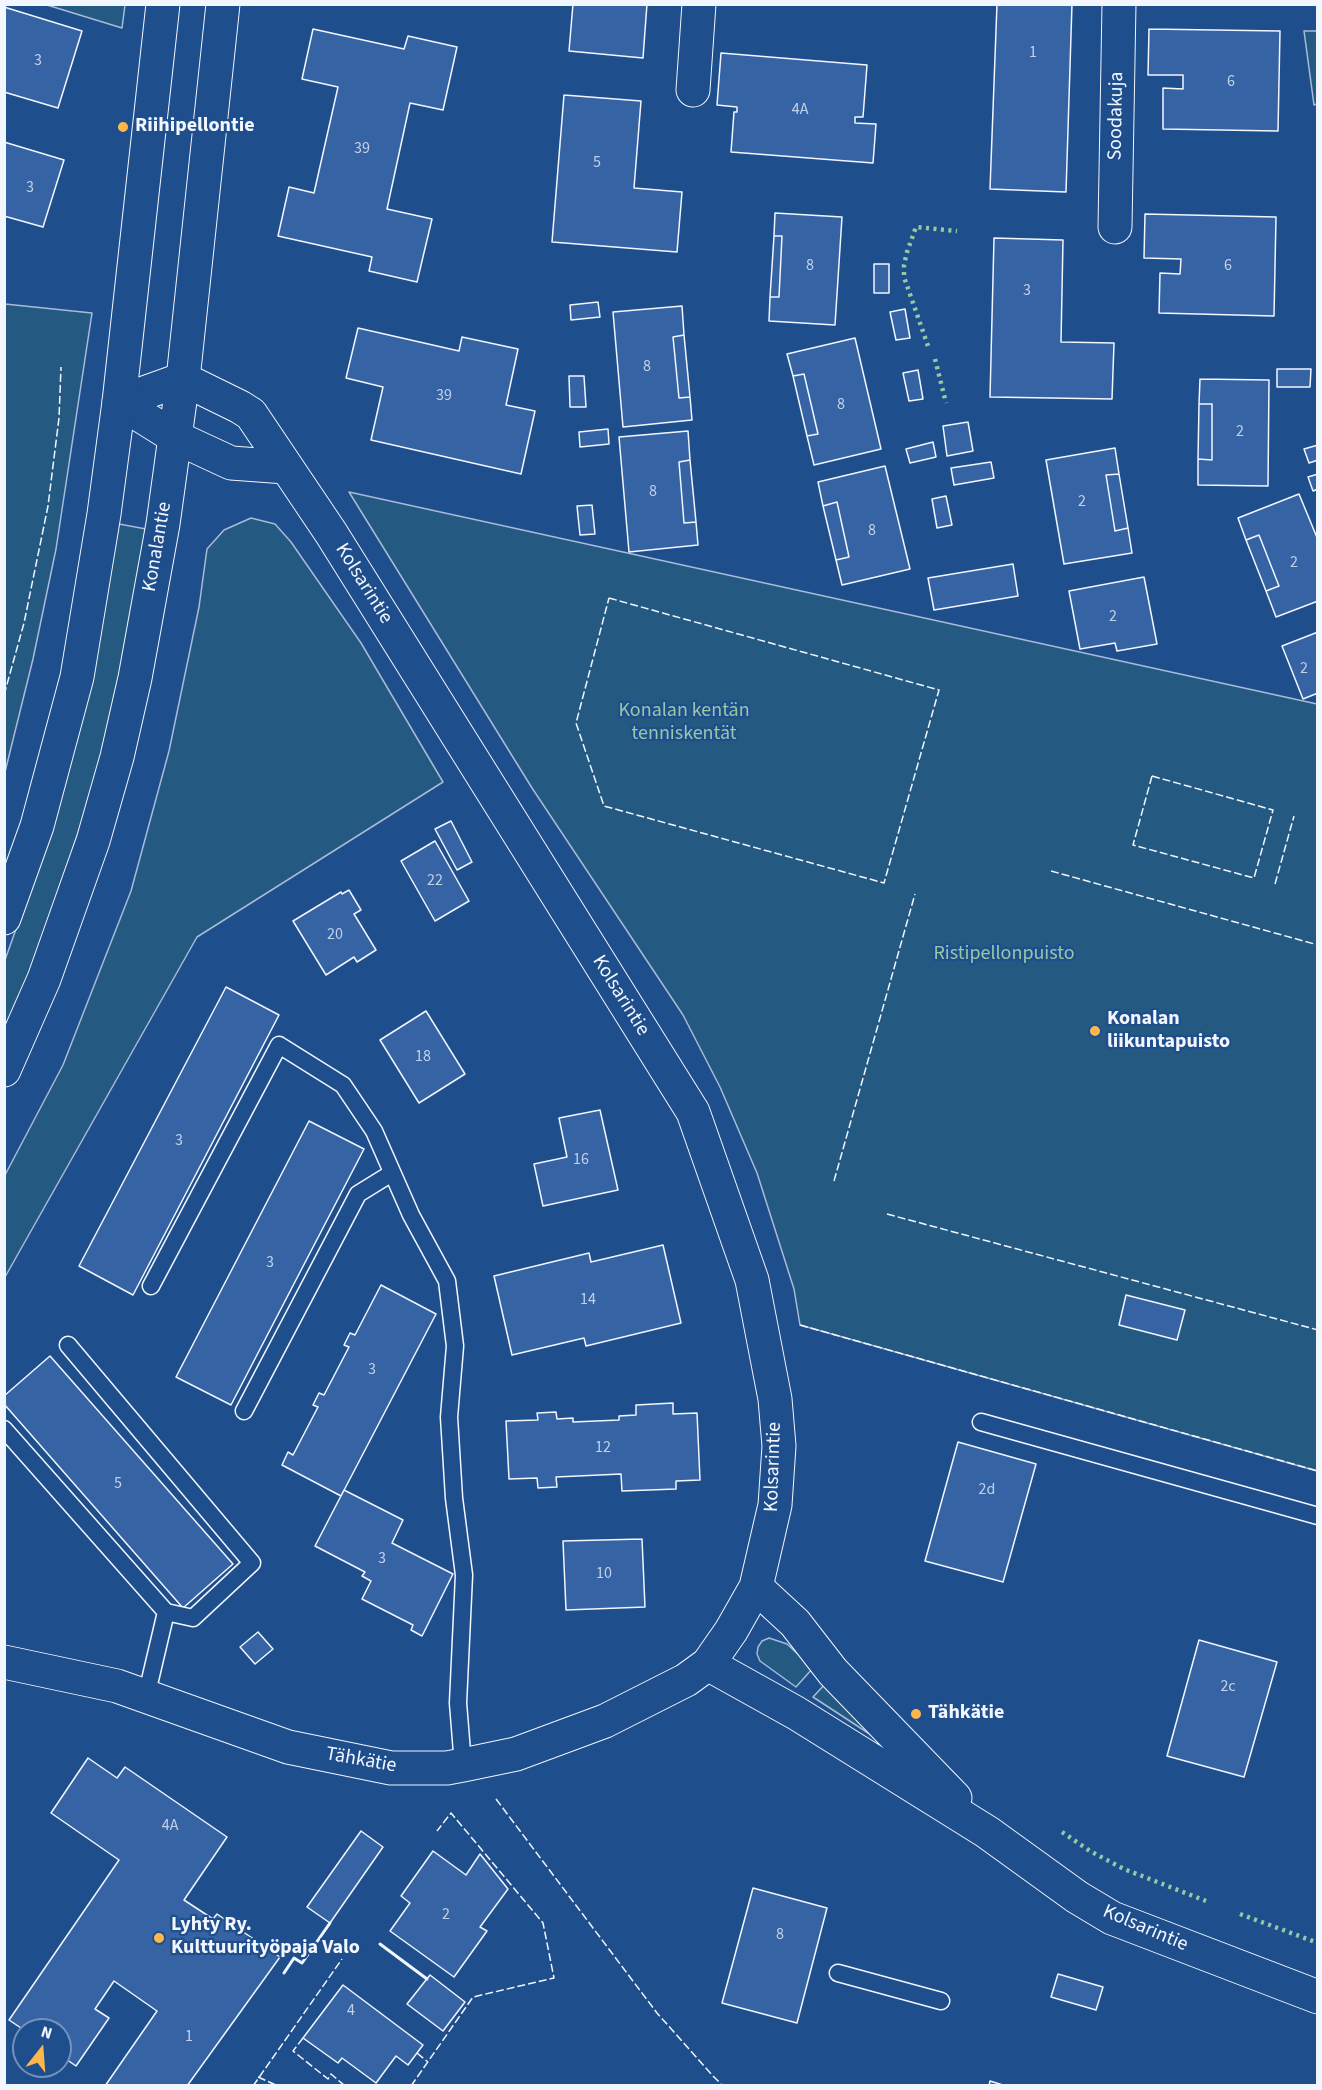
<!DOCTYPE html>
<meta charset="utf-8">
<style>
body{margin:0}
#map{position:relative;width:1322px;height:2090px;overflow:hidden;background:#1f4e8c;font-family:"Source Sans 3",sans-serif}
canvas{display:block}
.frame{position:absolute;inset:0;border:6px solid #f2f6ff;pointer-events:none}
.north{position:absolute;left:12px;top:2018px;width:60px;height:60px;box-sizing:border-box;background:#1f4e8c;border:2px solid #7391ba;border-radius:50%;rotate:17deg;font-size:16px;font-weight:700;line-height:24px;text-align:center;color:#f2f6ff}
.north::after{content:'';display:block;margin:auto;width:21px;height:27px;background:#ffb74d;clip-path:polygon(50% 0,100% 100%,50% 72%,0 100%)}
</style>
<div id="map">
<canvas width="1322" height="2090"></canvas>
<div class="frame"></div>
<div class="north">N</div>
</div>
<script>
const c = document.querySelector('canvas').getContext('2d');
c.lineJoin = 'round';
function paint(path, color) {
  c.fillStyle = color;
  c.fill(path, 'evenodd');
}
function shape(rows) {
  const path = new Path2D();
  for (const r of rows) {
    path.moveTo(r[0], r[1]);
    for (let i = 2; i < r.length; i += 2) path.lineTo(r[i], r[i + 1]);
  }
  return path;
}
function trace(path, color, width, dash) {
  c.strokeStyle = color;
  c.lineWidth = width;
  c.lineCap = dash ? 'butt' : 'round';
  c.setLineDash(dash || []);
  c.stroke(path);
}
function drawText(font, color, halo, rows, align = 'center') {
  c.font = font + ' "Source Sans 3",sans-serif';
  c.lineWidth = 4.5;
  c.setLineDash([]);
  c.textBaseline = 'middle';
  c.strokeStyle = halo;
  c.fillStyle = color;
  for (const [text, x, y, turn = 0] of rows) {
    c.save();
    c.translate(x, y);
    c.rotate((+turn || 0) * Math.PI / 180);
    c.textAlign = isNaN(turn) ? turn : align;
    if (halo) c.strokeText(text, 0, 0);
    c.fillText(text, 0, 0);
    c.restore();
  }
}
const green = shape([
 [47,5,125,5,122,28,47,5],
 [1304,31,1317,31,1317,104,1314,105,1304,31],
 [5,304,92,313,56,549,33,659,5,772,5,304],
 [349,492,1317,704,1317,1471,800,1325,794,1289,757,1173,720,1087,683,1015,532,788,349,492],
 [251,518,275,524,291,542,361,643,443,782,197,937,5,1277,5,1175,63,1065,131,891,169,751,199,607,207,549,224,530,251,518],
 [119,524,146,529,118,683,101,757,83,819,23,992,5,1032,5,960,57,814,90,679,119,524],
 [769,1638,787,1644,813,1668,796,1687,760,1661,757,1654,758,1647,762,1641,769,1638],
 [827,1682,888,1746,813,1697,827,1682]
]);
paint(green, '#245a82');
trace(green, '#a8bbd7', 1.5);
const building = shape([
 [573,4,647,4,643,58,569,51,573,4],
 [997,4,1072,4,1066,192,990,189,997,4],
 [4,7,82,31,58,108,4,92,4,7],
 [313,29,404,49,408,36,457,47,443,110,410,103,387,209,432,219,417,282,369,271,372,257,278,236,289,187,314,193,338,87,302,79,313,29],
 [1149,29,1280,31,1278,131,1163,129,1163,88,1183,89,1183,75,1148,75,1149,29],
 [721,53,867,65,863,117,855,117,855,123,876,124,873,163,731,152,734,112,737,112,737,107,717,105,721,53],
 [564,95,641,101,634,188,682,192,677,252,552,242,564,95],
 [4,142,64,160,43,227,4,216,4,142],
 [775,213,842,217,835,325,769,321,770,297,779,297,782,236,774,236,775,213],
 [1145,214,1276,217,1274,316,1159,313,1160,273,1180,274,1181,259,1144,258,1145,214],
 [774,236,782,236,779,297,770,297,774,236],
 [994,238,1063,240,1061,342,1114,343,1112,399,990,397,994,238],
 [874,264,889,264,889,293,874,293,874,264],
 [598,302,600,317,571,320,570,305,598,302],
 [682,306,684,335,673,337,679,398,690,397,692,420,623,427,613,312,682,306],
 [905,309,910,338,896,340,890,312,905,309],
 [358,328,459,351,462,337,518,349,506,405,535,411,521,474,371,440,383,387,346,378,358,328],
 [684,335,690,397,679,398,673,337,684,335],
 [855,338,881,449,814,465,807,436,818,434,804,374,793,376,787,354,855,338],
 [1277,369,1311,369,1310,387,1277,387,1277,369],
 [918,370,923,399,909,401,903,373,918,370],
 [804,374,818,434,807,436,793,376,804,374],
 [569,376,584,376,586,407,570,407,569,376],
 [1200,379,1269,380,1268,486,1198,485,1198,459,1212,460,1212,404,1199,404,1200,379],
 [1199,404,1212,404,1212,460,1198,459,1199,404],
 [968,422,973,451,947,456,943,426,968,422],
 [608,429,609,444,580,447,579,432,608,429],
 [688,431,690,460,679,462,684,523,696,522,698,545,629,552,619,437,688,431],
 [933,442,936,457,910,463,906,449,933,442],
 [1318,445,1318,460,1309,463,1304,449,1318,445],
 [1115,448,1119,474,1106,475,1115,531,1128,528,1132,553,1064,564,1046,460,1115,448],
 [690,460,696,522,684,523,679,462,690,460],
 [991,462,994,478,954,485,951,468,991,462],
 [885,466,910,569,842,585,836,560,849,557,837,502,823,506,818,482,885,466],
 [1119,474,1128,528,1115,531,1106,475,1119,474],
 [1318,474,1318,489,1313,491,1308,477,1318,474],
 [1299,494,1318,540,1318,601,1276,617,1266,591,1279,586,1259,535,1246,540,1238,518,1299,494],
 [946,496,952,525,937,528,932,499,946,496],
 [837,502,849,557,836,560,823,506,837,502],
 [592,505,595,534,580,535,577,506,592,505],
 [1259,535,1279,586,1266,591,1246,540,1259,535],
 [1013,564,1018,596,934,610,928,578,1013,564],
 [1144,577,1157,644,1117,651,1115,643,1080,649,1069,591,1144,577],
 [1318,632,1318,693,1303,699,1282,646,1318,632],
 [451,821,472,862,457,870,435,829,451,821],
 [435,841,469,901,435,921,401,861,435,841],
 [349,890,361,910,354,914,376,950,357,962,354,957,326,975,293,921,341,892,342,894,349,890],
 [226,987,279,1015,133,1295,79,1266,226,987],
 [426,1011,465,1074,419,1103,380,1040,426,1011],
 [600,1110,618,1190,543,1206,534,1164,567,1157,559,1118,600,1110],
 [309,1121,364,1149,231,1405,176,1377,309,1121],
 [663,1245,681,1323,586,1346,584,1338,512,1355,494,1276,589,1253,591,1262,663,1245],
 [381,1285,436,1314,341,1496,282,1465,288,1452,293,1455,318,1407,313,1405,319,1393,324,1395,349,1347,344,1345,350,1333,355,1335,381,1285],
 [1126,1295,1185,1310,1177,1340,1119,1325,1126,1295],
 [50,1356,233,1564,183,1608,4,1404,4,1396,50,1356],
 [673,1403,673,1414,697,1413,700,1480,676,1481,676,1489,622,1491,621,1474,556,1477,557,1487,538,1488,537,1478,509,1479,506,1421,538,1420,537,1413,556,1412,557,1419,573,1418,573,1422,619,1420,619,1416,636,1415,636,1405,673,1403],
 [958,1442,1036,1464,1003,1582,925,1561,958,1442],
 [344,1490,403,1520,392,1543,453,1574,422,1636,411,1630,413,1625,362,1599,371,1581,362,1576,365,1572,315,1546,344,1490],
 [642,1539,645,1607,566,1610,563,1541,642,1539],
 [258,1632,273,1649,255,1664,240,1647,258,1632],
 [1199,1640,1277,1662,1244,1777,1167,1756,1199,1640],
 [88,1758,117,1778,125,1767,227,1837,184,1900,213,1919,217,1914,280,1957,187,2086,105,2086,157,2011,114,1981,95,2009,109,2018,76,2066,60,2055,60,2030,24,2030,9,2020,119,1860,51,1813,88,1758],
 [361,1831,383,1847,330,1923,307,1907,361,1831],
 [433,1851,466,1875,480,1854,508,1889,480,1927,487,1931,454,1977,390,1931,410,1903,401,1896,433,1851],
 [753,1888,827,1908,797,2023,722,2003,753,1888],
 [1058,1974,1103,1987,1096,2010,1051,1997,1058,1974],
 [430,1975,465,2002,443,2031,407,2004,430,1975],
 [343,1985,423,2045,408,2065,396,2056,376,2083,342,2058,338,2063,303,2038,343,1985],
 [990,2081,1006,2086,989,2086,990,2081]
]);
paint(building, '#3563a3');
trace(building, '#f2f6ff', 1.5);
const lane = shape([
 [151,1286,279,1045,343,1085,374,1131,411,1215,447,1281,455,1346,449,1417,454,1498,464,1575,458,1703,463,1765],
 [68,1345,252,1563,193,1618,166,1612],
 [244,1411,358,1194,392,1173],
 [981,1422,1318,1516],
 [4,1429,166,1612,146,1697],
 [838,1973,941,2001]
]);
const street = shape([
 [693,90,699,4],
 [1115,227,1119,4],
 [119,402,175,437,231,463,286,467],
 [756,1587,795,1623,833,1672,955,1798],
 [4,1662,117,1686,288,1747,391,1768,447,1768,463,1765,516,1754,605,1721,686,1680,708,1664,731,1631,756,1587,775,1505,779,1446,775,1399,752,1280,693,1112,331,533,251,414,240,407,183,379,119,402],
 [708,1664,796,1713,987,1832,1077,1897,1112,1918,1318,1997]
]);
const secondary = shape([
 [4,918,37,826,77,677,104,514,119,402,163,4],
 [4,1070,44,979,93,841,117,757,135,678,163,524,183,379,223,4]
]);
trace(lane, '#f2f6ff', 19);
trace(street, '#f2f6ff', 35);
trace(secondary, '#f2f6ff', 35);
trace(lane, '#1f4e8c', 16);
trace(street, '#1f4e8c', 33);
trace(secondary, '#1f4e8c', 33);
trace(shape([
 [928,346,904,277,904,265,907,252,916,227,957,231],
 [935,359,946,403],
 [1062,1832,1090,1851,1124,1869,1206,1901],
 [1240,1914,1318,1943]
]), '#97c8a6', 4.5, [3, 4.5]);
trace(shape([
 [609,598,939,690,884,883,604,806,576,723,609,598],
 [4,695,24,623,48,506,59,418,61,367],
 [1152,776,1273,810,1254,878,1133,845,1152,776],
 [1051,871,1318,945],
 [1275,884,1294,816],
 [834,1181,915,894],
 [887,1214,1318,1330],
 [800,1325,1318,1471],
 [496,1799,657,2013,713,2076,723,2086],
 [303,2038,293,2051,328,2079,331,2074,345,2086],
 [417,2053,428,2062],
 [258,2077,278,2086],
 [253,2086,342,1959],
 [411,2086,473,1997,554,1978,543,1923,451,1813,437,1831]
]), '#f2f6ff', 1.5, [8, 3]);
trace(shape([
 [380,1944,427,1979],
 [284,1973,294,1958,302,1963,330,1923]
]), '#f2f6ff', 3);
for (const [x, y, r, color] of [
 [123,127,6,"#ffb74d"],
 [1095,1031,6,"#ffb74d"],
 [916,1714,6,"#ffb74d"],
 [159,1938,6,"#ffb74d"]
]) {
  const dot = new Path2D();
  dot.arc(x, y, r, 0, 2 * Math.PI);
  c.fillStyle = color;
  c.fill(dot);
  trace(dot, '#1f4e8c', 2);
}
drawText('16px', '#c3d1e8', null, [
 ["1",1033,53],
 ["3",38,61],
 ["6",1231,82],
 ["4A",800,110],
 ["39",362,149],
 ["5",597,163],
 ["3",30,188],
 ["8",810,266],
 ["6",1228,266],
 ["3",1027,291],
 ["8",647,367],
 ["39",444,396],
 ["8",841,405],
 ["2",1240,432],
 ["8",653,492],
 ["2",1082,502],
 ["8",872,531],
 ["2",1294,563],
 ["2",1113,617],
 ["2",1304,669],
 ["22",435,881],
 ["20",335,935],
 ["18",423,1057],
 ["3",179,1141],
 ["16",581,1160],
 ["3",270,1263],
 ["14",588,1300],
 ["3",372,1370],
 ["12",603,1448],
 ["5",118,1484],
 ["2d",987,1490],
 ["3",382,1559],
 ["10",604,1574],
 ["2c",1228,1687],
 ["4A",170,1826],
 ["2",446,1915],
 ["8",780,1935],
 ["4",351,2011],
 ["1",189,2037]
]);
drawText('20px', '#f2f6ff', '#1f4e8c', [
 ["Soodakuja",1117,116,-89],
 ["Konalantie",158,547,-80],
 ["Kolsarintie",363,584,58],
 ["Kolsarintie",620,996,58],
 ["Kolsarintie",774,1467,-88],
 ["Tähkätie",361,1761,10],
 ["Kolsarintie",1145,1929,23]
]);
drawText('bold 20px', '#f2f6ff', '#1f4e8c', [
 ["Riihipellontie",135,127],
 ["Konalan",1107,1020],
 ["liikuntapuisto",1107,1043],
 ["Tähkätie",928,1714],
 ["Lyhty Ry.",171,1926],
 ["Kulttuurityöpaja Valo",171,1949]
], 'left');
drawText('20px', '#97c8a6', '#1f4e8c', [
 ["Konalan kentän",684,712],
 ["tenniskentät",684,735],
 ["Ristipellonpuisto",1004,955]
]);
</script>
